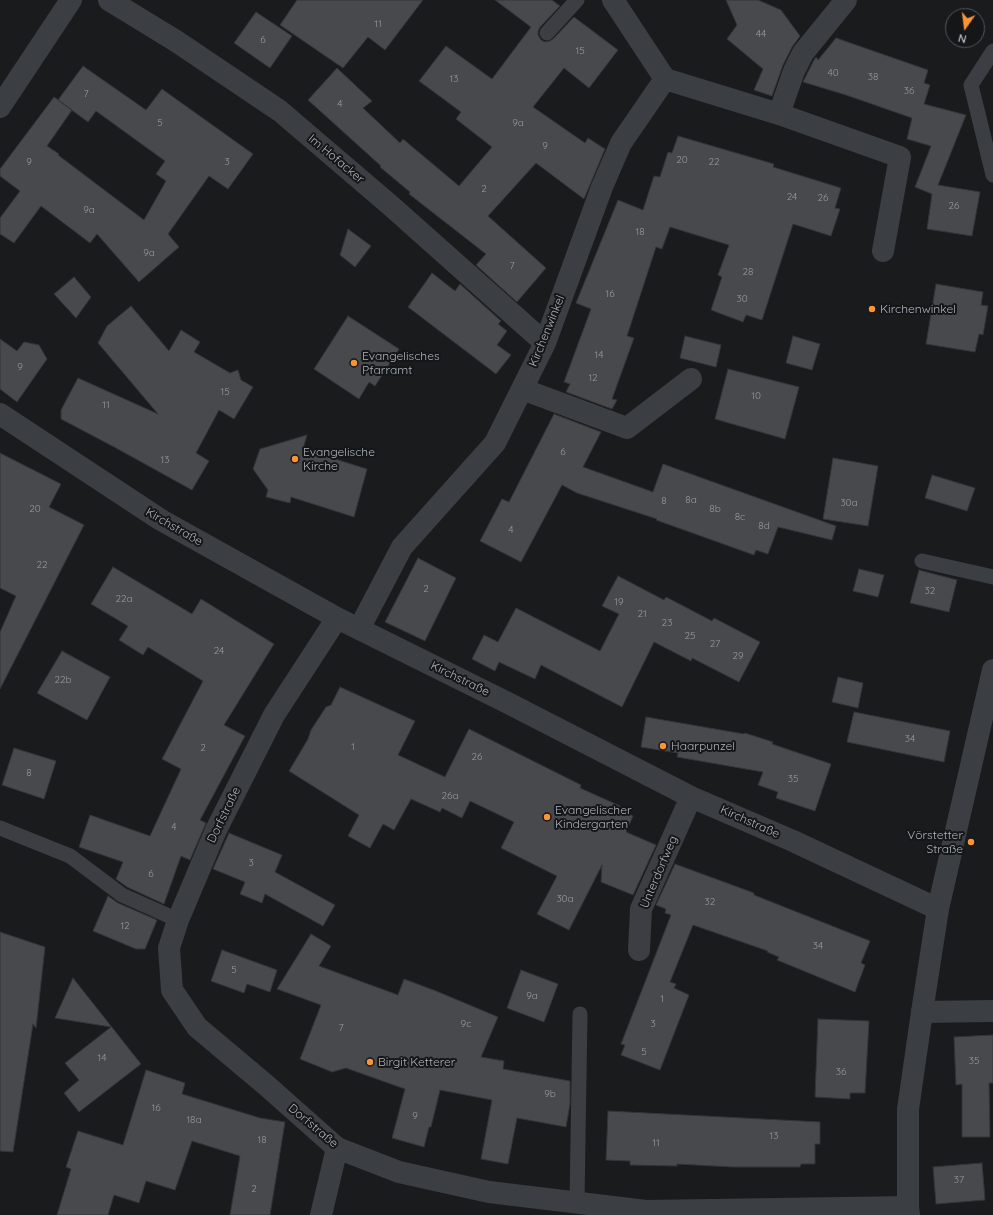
<!DOCTYPE html>
<meta charset="utf-8">
<style>
body{margin:0}
#map{position:relative;width:993px;height:1215px;overflow:hidden;background:#1a1b1d;font-family:Quicksand,sans-serif}
canvas{display:block}
.north{position:absolute;left:945px;top:8px;width:40px;height:40px;box-sizing:border-box;background:#151618;border:1px solid #52565a;border-radius:50%;rotate:194deg;font-size:11px;font-weight:700;line-height:16px;text-align:center;color:#adb5bd}
.north::after{content:'';display:block;margin:auto;width:14px;height:18px;background:#fb9435;clip-path:polygon(50% 0,100% 100%,50% 72%,0 100%)}
</style>
<div id="map">
<canvas width="993" height="1215"></canvas>
<div class="north">N</div>
</div>
<script>
const c = document.querySelector('canvas').getContext('2d');
c.lineJoin = 'round';
function paint(path, color) {
  c.fillStyle = color;
  c.fill(path, 'evenodd');
}
function shape(rows) {
  const path = new Path2D();
  for (const r of rows) {
    path.moveTo(r[0], r[1]);
    for (let i = 2; i < r.length; i += 2) path.lineTo(r[i], r[i + 1]);
  }
  return path;
}
function trace(path, color, width, dash) {
  c.strokeStyle = color;
  c.lineWidth = width;
  c.lineCap = dash ? 'butt' : 'round';
  c.setLineDash(dash || []);
  c.stroke(path);
}
function drawText(font, color, halo, rows, align = 'center') {
  c.font = font + ' Quicksand,sans-serif';
  c.lineWidth = 4;
  c.setLineDash([]);
  c.textBaseline = 'middle';
  c.strokeStyle = halo;
  c.fillStyle = color;
  for (const [text, x, y, turn = 0] of rows) {
    c.save();
    c.translate(x, y);
    c.rotate((+turn || 0) * Math.PI / 180);
    c.textAlign = isNaN(turn) ? turn : align;
    if (halo) c.strokeText(text, 0, 0);
    c.fillText(text, 0, 0);
    c.restore();
  }
}
const building = shape([
 [297,0,423,0,385,50,368,37,343,68,280,25,297,0],
 [495,0,552,0,560,6,540,27,538,31,538,35,541,40,545,42,550,41,553,39,574,17,618,50,589,88,564,68,533,107,585,143,588,138,605,149,584,199,536,163,488,216,546,268,517,302,476,265,486,254,409,194,410,192,380,167,381,166,308,100,337,68,372,101,363,108,400,143,403,139,459,186,492,147,456,119,461,112,419,81,446,46,492,79,531,27,495,0],
 [726,0,758,0,781,10,800,36,792,47,783,65,772,96,754,90,763,69,727,39,737,25,726,0],
 [256,12,292,36,270,68,234,43,256,12],
 [836,38,928,70,924,83,930,85,924,104,966,115,938,185,980,192,972,236,927,229,932,194,915,187,931,146,907,139,912,118,846,95,803,82,814,60,816,57,818,60,836,38],
 [83,66,146,110,162,89,253,154,228,189,209,176,168,234,179,247,139,282,97,234,90,243,41,206,14,243,0,234,0,218,20,191,0,176,0,169,54,97,72,110,47,146,59,154,58,155,144,220,166,181,156,174,165,161,96,111,88,122,58,100,83,66],
 [678,136,774,164,773,167,841,188,835,208,840,209,831,236,793,224,762,320,746,315,743,322,711,310,722,277,718,275,729,245,670,227,662,249,656,247,627,336,634,338,612,399,617,400,612,409,566,392,570,384,564,382,591,309,576,303,618,200,643,210,654,176,660,177,668,152,672,153,678,136],
 [348,229,371,246,355,267,340,255,348,229],
 [432,273,455,291,460,284,501,321,498,324,507,331,497,345,511,355,496,374,408,307,432,273],
 [74,277,91,297,76,318,54,294,74,277],
 [936,284,983,292,981,305,988,306,983,335,979,334,975,352,926,344,936,284],
 [131,306,169,351,181,330,200,342,194,352,230,373,238,370,241,380,253,387,234,419,219,410,196,453,209,461,192,490,116,448,61,419,61,410,78,378,158,414,98,343,107,326,131,306],
 [348,316,399,349,375,386,369,382,359,399,314,369,348,316],
 [685,336,721,345,716,367,680,358,685,336],
 [793,336,820,344,812,370,786,363,793,336],
 [0,339,17,351,24,342,39,345,47,359,17,402,0,389,0,339],
 [728,369,799,387,785,439,715,419,728,369],
 [554,414,601,432,583,467,653,492,663,464,836,526,832,540,778,527,768,554,756,550,754,555,656,520,657,519,577,493,562,485,521,562,480,541,502,499,509,502,554,414],
 [307,435,303,449,367,469,354,517,291,497,290,503,266,497,268,490,253,469,260,449,307,435],
 [0,453,61,484,49,507,84,525,0,689,0,632,16,596,0,588,0,453],
 [833,458,878,466,868,526,823,519,833,458],
 [932,475,975,488,967,511,925,498,932,475],
 [418,558,456,578,425,641,385,622,418,558],
 [113,567,192,614,201,599,274,644,224,725,245,736,200,820,206,823,190,860,181,856,164,904,127,887,116,879,123,862,79,847,90,815,150,836,181,769,162,759,203,681,148,647,143,655,119,640,128,626,91,604,113,567],
 [859,569,884,575,878,597,853,591,859,569],
 [919,570,957,580,949,612,910,603,919,570],
 [618,576,664,600,666,597,712,621,714,618,760,642,739,682,692,658,691,661,654,642,622,707,541,665,535,679,499,662,495,671,472,659,484,635,498,642,516,608,600,651,619,614,602,606,618,576],
 [62,651,110,677,87,720,37,693,62,651],
 [838,677,863,683,858,708,832,702,838,677],
 [340,687,415,721,398,755,445,777,469,729,581,785,580,788,620,806,619,809,633,816,626,832,656,845,633,895,601,882,602,865,569,930,537,914,557,876,501,848,514,822,470,801,462,818,442,808,440,812,411,799,394,830,383,824,370,848,348,836,359,815,289,771,308,739,311,730,326,707,331,705,340,687],
 [854,712,950,731,944,762,847,742,854,712],
 [646,717,744,734,745,733,773,742,772,744,831,764,815,811,776,798,778,792,758,785,763,772,677,757,678,753,641,747,646,717],
 [14,748,56,761,44,799,2,785,14,748],
 [229,833,282,855,275,872,335,905,323,926,265,894,262,903,240,894,245,882,213,869,229,833],
 [675,864,754,893,754,895,870,941,861,963,865,965,855,992,777,960,779,957,767,952,768,951,693,925,670,982,676,984,674,988,689,995,660,1070,621,1055,625,1045,621,1044,671,915,665,913,666,909,656,905,675,864],
 [108,896,118,903,157,920,145,949,136,949,93,931,108,896],
 [0,932,45,947,36,1028,33,1024,13,1152,0,1151,0,932],
 [311,934,331,946,319,966,398,995,404,979,436,991,498,1017,481,1057,504,1061,503,1069,570,1081,570,1104,566,1127,517,1118,508,1164,481,1159,492,1100,440,1090,431,1127,429,1127,424,1147,392,1138,405,1089,346,1068,332,1072,300,1059,321,1005,277,989,311,934],
 [222,950,277,970,270,992,247,984,244,993,211,981,222,950],
 [521,970,558,984,544,1022,507,1008,521,970],
 [73,978,141,1064,79,1112,64,1093,79,1080,65,1063,111,1027,55,1018,73,978],
 [818,1019,869,1021,865,1093,850,1093,850,1099,815,1097,818,1019],
 [993,1035,993,1083,989,1083,990,1137,962,1137,962,1084,956,1085,954,1037,993,1035],
 [146,1070,185,1083,182,1094,260,1118,285,1122,270,1215,230,1215,240,1156,192,1141,175,1190,146,1181,139,1203,114,1195,108,1215,57,1215,71,1169,66,1167,78,1131,123,1145,146,1070],
 [608,1111,820,1122,820,1144,815,1144,815,1164,801,1164,800,1167,733,1167,677,1164,677,1166,630,1165,630,1161,606,1160,608,1111],
 [982,1163,985,1200,936,1204,933,1167,982,1163]
]);
paint(building, '#47494d');
trace(building, '#343539', 1);
trace(shape([
 [547,33,577,0],
 [993,51,971,85,993,175],
 [922,561,993,577],
 [0,828,70,856,122,895,178,920],
 [577,1202,580,1014]
]), '#3b3e42', 15);
trace(shape([
 [109,0,176,41,280,111,390,205,545,343],
 [613,0,665,79],
 [665,79,779,114,900,157,883,251],
 [0,107,71,0],
 [779,114,794,71,803,53,846,0],
 [522,389,627,428,691,379],
 [0,414,161,520,337,618,508,703,691,797,793,841,938,909],
 [337,618,274,715,216,830,178,920,169,948,172,990,197,1027,266,1085,337,1148,399,1172,489,1192,646,1211,908,1207],
 [359,629,402,547,495,443,545,343,602,187,621,143,665,79],
 [639,950,641,909,691,797],
 [922,1012,993,1011],
 [321,1215,337,1148]
]), '#3b3e42', 22);
trace(shape([
 [909,1215,908,1207,908,1109,922,1012,938,909,993,670]
]), '#3b3e42', 22);
for (const [x, y, r, color] of [
 [872,309,4,"#fb9435"],
 [354,363,4,"#fb9435"],
 [295,459,4,"#fb9435"],
 [663,746,4,"#fb9435"],
 [547,817,4,"#fb9435"],
 [971,842,4,"#fb9435"],
 [370,1062,4,"#fb9435"]
]) {
  const dot = new Path2D();
  dot.arc(x, y, r, 0, 2 * Math.PI);
  c.fillStyle = color;
  c.fill(dot);
  trace(dot, '#151618', 1.5);
}
drawText('10px', '#949aa1', null, [
 ["11",378,24],
 ["44",761,34],
 ["6",263,40],
 ["15",580,51],
 ["40",833,73],
 ["38",873,77],
 ["13",454,79],
 ["36",909,91],
 ["7",86,94],
 ["4",340,104],
 ["5",160,123],
 ["9a",518,123],
 ["9",545,146],
 ["20",682,160],
 ["9",29,162],
 ["3",227,162],
 ["22",714,162],
 ["2",484,189],
 ["24",792,197],
 ["26",823,198],
 ["26",954,206],
 ["9a",89,210],
 ["18",640,232],
 ["9a",149,253],
 ["7",512,266],
 ["28",748,272],
 ["16",610,294],
 ["30",742,299],
 ["14",599,355],
 ["9",20,367],
 ["12",593,378],
 ["15",225,392],
 ["10",756,396],
 ["11",106,405],
 ["6",563,452],
 ["13",165,460],
 ["8a",691,500],
 ["8",664,501],
 ["30a",849,503],
 ["20",35,509],
 ["8b",715,509],
 ["8c",740,517],
 ["8d",764,526],
 ["4",511,530],
 ["22",42,565],
 ["2",426,589],
 ["32",930,591],
 ["22a",124,599],
 ["19",619,602],
 ["21",642,614],
 ["23",667,623],
 ["25",690,636],
 ["27",715,644],
 ["24",219,651],
 ["29",738,656],
 ["22b",63,680],
 ["34",910,739],
 ["1",353,747],
 ["2",203,748],
 ["26",477,757],
 ["8",29,773],
 ["35",793,779],
 ["26a",450,796],
 ["4",174,827],
 ["3",251,863],
 ["6",151,874],
 ["30a",565,899],
 ["32",710,902],
 ["12",125,926],
 ["34",818,946],
 ["5",234,970],
 ["9a",532,996],
 ["1",662,999],
 ["9c",466,1024],
 ["3",653,1024],
 ["7",341,1028],
 ["5",644,1052],
 ["14",102,1058],
 ["35",974,1061],
 ["36",841,1072],
 ["9b",550,1094],
 ["16",156,1108],
 ["9",415,1116],
 ["18a",194,1120],
 ["13",774,1136],
 ["18",262,1140],
 ["11",656,1143],
 ["37",959,1180],
 ["2",254,1189]
]);
drawText('12px', '#adb5bd', '#151618', [
 ["Im Hofacker",336,159,40],
 ["Kirchenwinkel",547,331,-68],
 ["Kirchstraße",174,527,30],
 ["Kirchstraße",460,679,26],
 ["Dorfstraße",224,815,-64],
 ["Kirchstraße",750,822,24],
 ["Unterdorfweg",659,872,-67],
 ["Dorfstraße",313,1126,40]
]);
drawText('12px', '#adb5bd', '#151618', [
 ["Kirchenwinkel",880,309],
 ["Evangelisches",362,356],
 ["Pfarramt",362,370],
 ["Evangelische",303,452],
 ["Kirche",303,466],
 ["Haarpunzel",671,746],
 ["Evangelischer",555,810],
 ["Kindergarten",555,824],
 ["Vörstetter",963,835,"right"],
 ["Straße",963,849,"right"],
 ["Birgit Ketterer",378,1062]
], 'left');
</script>
